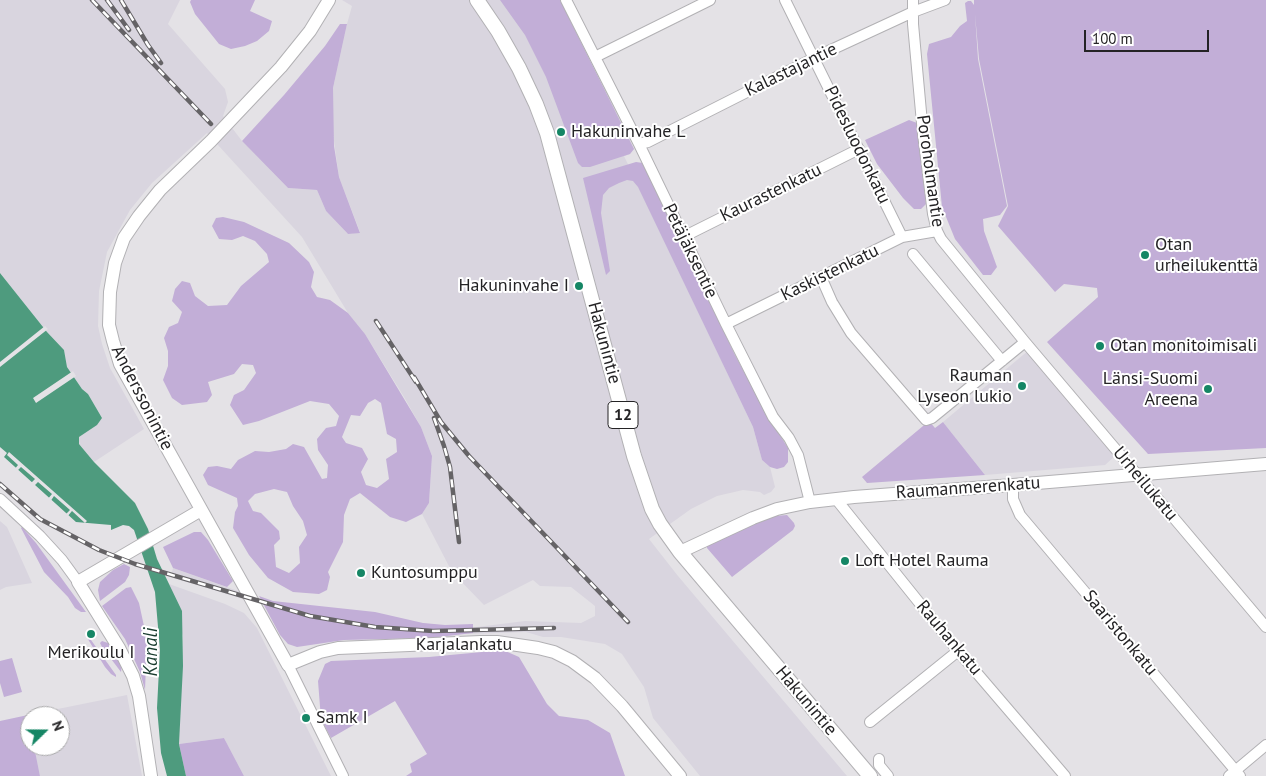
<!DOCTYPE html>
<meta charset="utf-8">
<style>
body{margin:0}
#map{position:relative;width:1266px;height:776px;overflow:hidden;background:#e4e2e6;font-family:"PT Sans",sans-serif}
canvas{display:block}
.north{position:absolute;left:20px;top:706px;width:50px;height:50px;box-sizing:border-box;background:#fff;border:1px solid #a7a7a8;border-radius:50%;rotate:68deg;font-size:14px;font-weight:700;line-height:20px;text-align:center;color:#242325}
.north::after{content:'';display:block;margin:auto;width:18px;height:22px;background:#158665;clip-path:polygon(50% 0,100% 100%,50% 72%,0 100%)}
.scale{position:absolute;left:1084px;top:30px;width:125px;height:22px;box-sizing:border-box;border:2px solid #242325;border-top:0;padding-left:6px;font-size:15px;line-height:18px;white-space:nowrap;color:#242325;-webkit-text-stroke:4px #fff;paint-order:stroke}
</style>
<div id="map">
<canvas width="1266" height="776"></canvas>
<div class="north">N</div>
<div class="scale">100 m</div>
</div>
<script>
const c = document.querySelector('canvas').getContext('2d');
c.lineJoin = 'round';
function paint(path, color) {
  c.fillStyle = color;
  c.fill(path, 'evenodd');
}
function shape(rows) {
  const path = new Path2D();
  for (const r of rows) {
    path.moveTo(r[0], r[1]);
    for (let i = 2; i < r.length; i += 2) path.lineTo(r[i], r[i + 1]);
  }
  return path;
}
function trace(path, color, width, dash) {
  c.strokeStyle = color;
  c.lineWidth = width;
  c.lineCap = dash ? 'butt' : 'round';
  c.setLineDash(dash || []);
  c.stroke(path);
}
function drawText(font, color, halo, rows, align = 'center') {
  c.font = font + ' "PT Sans",sans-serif';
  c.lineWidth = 4;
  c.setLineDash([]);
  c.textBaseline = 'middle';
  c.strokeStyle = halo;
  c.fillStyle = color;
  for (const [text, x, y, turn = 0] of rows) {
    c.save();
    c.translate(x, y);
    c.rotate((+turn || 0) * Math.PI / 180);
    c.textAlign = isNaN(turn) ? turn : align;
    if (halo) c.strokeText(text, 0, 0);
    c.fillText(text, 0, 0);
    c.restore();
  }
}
paint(shape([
 [0,0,180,0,168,24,225,89,228,102,223,116,242,141,288,188,317,190,326,211,348,234,360,232,339,177,333,134,333,88,347,24,352,6,342,0,560,0,634,149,630,154,624,156,753,427,762,460,770,467,775,487,771,492,764,495,760,492,743,490,717,496,691,509,649,539,678,576,847,776,700,776,653,718,644,687,622,654,605,644,561,637,543,637,526,632,432,635,263,605,171,577,173,568,269,602,304,611,469,628,525,621,581,623,595,616,595,606,571,587,540,586,533,580,484,605,452,572,422,514,429,503,432,456,421,427,404,397,365,334,348,313,302,237,207,133,152,183,130,210,107,252,99,291,98,326,102,344,110,368,144,429,94,462,79,444,79,437,102,418,88,394,82,389,67,367,64,350,47,332,0,273],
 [1029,350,1115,456,1105,465,985,475,943,422],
 [0,521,7,527,32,583,6,587,0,590],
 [169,584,225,604,244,613,257,628,331,776,244,776,224,738,179,744,183,636],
 [127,695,142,776,40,776,34,746,60,746,60,716,30,716,30,725,28,715]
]), '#d9d5df');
paint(shape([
 [191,0,255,0,250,11,272,21,269,31,257,41,245,46,231,49,219,44,195,14,190,2],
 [500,0,560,0,634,149,630,154,590,167,582,167,578,163,546,77,525,35],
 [974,0,1266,0,1266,448,1148,454,1047,342,1098,297,1097,288,1064,284,1055,292,998,226,1008,206,979,59,975,14,978,59,1007,206,1000,215,983,219,984,231,997,267,991,275,983,275,955,239,942,207,927,54,929,44,951,37,960,26,967,21,965,3,968,1,971,1,974,5],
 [340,24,347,24,333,88,334,146,339,177,360,233,348,234,326,211,317,190,288,188,242,141,284,95,325,46],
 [909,120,917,123,926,204,921,209,914,209,903,198,877,164,865,140],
 [636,162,643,163,735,355,769,418,788,448,788,462,784,467,777,469,770,467,762,460,753,427,638,187,633,181,627,180,619,183,609,188,603,195,601,213,610,271,606,275,583,178],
 [223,217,244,222,289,243,309,262,314,272,311,287,317,297,330,300,348,313,365,334,421,427,432,456,429,503,422,514,406,522,390,517,360,493,350,499,344,515,343,542,328,572,330,577,327,590,319,594,293,592,268,578,249,555,233,528,235,512,238,506,237,498,208,485,203,475,208,467,217,466,231,469,238,460,255,451,269,452,286,449,293,444,304,447,322,479,327,478,328,465,318,450,317,439,326,428,336,426,339,416,329,404,310,401,259,421,243,425,230,405,234,395,244,390,256,373,253,365,242,364,234,374,208,382,212,395,207,402,182,405,172,398,163,380,168,366,168,351,164,338,169,327,178,323,182,312,172,301,175,289,182,281,190,283,195,296,208,306,227,305,241,286,269,262,267,254,255,241,243,236,232,240,219,239,212,226,216,218],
 [375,399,381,403,387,434,396,439,397,452,386,459,389,479,377,488,366,485,361,472,368,459,362,448,346,443,342,437,351,415,360,416,368,403],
 [274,489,287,492,293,506,303,521,307,535,299,547,300,563,289,573,276,567,274,545,280,539,279,531,261,513,253,511,248,501,255,494],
 [929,421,935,428,943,422,985,475,867,483,862,477],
 [787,515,794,523,795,526,793,530,732,577,707,548,707,544,754,524,775,516],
 [22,527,36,543,86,612,81,612,75,608,68,597,44,572,21,528],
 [194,532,201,532,208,540,233,581,227,587,173,568,163,547],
 [124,564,130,567,129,575,125,582,100,601,98,590,100,582,113,570],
 [131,587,139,603,147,640,145,690,140,672,125,639,102,606,126,588],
 [259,596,273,601,375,612,423,623,445,625,473,624,473,633,430,638,344,640,297,647,288,644,280,635],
 [86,633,116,675,116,677,111,674,105,667,86,636],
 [102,641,108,643,122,664,121,672,102,647,100,643],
 [503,650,519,657,547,704,559,716,588,720,610,733,625,776,406,776,412,772,410,764,427,754,395,701,331,738,321,719,318,681,325,664,331,661,429,657],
 [12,658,22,692,4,697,0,683,0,661],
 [28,715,30,725,30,746,34,746,40,776,0,776,0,721],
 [224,738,244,776,186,776,179,744]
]), '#c2aed7');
paint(shape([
 [0,273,47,332,64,350,67,367,82,389,88,394,102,418,97,425,79,437,79,444,94,462,135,503,148,529,157,559,182,611,183,666,179,744,186,776,167,776,161,753,157,708,160,650,155,592,134,530,129,526,123,525,111,530,111,525,76,522,4,457,7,453,0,447]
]), '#4e9b7e');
paint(shape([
 [45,326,48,329,0,367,0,362],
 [73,371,76,376,36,403,33,398],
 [9,452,87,521,85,523,72,511,67,517,65,515,70,510,54,496,50,502,47,500,52,494,38,482,33,487,30,484,35,479,21,467,16,472,14,470,18,465,7,455]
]), '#e4e2e6');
const minor = shape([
 [566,0,639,144,726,324,773,417,789,438,798,455,810,502],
 [785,0,902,237],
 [913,0,913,24,923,134,933,214,937,231,941,239,1025,342,1266,627],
 [595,57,710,0],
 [639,144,648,142,820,55,913,12,945,0],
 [683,237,859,149],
 [913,254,1002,361],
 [821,277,832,302,851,333,926,420,932,418,1025,342],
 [726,324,902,237,937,231],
 [1013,485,1013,499,1020,515,1240,776],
 [0,499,40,536,62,560,78,582],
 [836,499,958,651,1065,776],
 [288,665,343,776],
 [870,722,958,651],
 [879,759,879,765,888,776],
 [1229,776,1266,745]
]);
const major = shape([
 [329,0,310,31,281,67,211,141,160,190,139,216,124,238,115,263,110,292,109,325,113,341,120,364,288,665,320,652,338,648,481,642,497,642,538,648,554,652,572,661,595,678,622,706,680,776],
 [680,552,753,518,777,509,810,502,854,497,1013,485,1266,464],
 [151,776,139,696,133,676,119,648,78,582,201,510]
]);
const highway = shape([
 [477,0,498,31,519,68,536,104,547,133,634,456,652,509,660,524,680,552,870,776]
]);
trace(minor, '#b2b1b4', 12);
trace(major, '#b2b1b4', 14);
trace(highway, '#b2b1b4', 16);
trace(minor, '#fff', 10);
trace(major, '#fff', 12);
trace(highway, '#fff', 14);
const rail = shape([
 [92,0,211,124],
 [107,0,129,30],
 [121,0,148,45,161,63],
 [376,321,416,382],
 [414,377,441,422,469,456,628,622],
 [434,418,444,446,450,467,459,542],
 [0,484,40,519,99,550,135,564,310,616,375,627,433,631,554,628]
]);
trace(rail, '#656366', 4.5);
trace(rail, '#fff', 2.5, [8]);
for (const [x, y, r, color] of [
 [561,132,5,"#158665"],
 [1145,255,5,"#158665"],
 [579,286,5,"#158665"],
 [1100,346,5,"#158665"],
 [1022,386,5,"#158665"],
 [1208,389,5,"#158665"],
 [845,561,5,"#158665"],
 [361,573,5,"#158665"],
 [91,634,5,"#158665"],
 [306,718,5,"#158665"]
]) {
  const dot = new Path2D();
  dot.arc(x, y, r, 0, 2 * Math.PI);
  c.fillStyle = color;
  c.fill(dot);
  trace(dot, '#fff', 2);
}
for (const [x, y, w] of [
 [623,415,30]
]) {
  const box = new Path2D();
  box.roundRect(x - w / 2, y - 13.5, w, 27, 4);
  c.fillStyle = '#fff';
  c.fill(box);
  trace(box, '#242325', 1);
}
drawText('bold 16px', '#242325', null, [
 ["12",623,415]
]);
drawText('18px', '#242325', '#fff', [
 ["Kalastajantie",791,70,-26],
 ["Pidesluodonkatu",857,145,64],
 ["Poroholmantie",930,171,82],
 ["Kaurastenkatu",771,193,-26],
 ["Petäjäksentie",690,251,64],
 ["Kaskistenkatu",830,273,-26],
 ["Hakunintie",604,343,75],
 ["Anderssonintie",142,398,63],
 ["Urheilukatu",1145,484,50],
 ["Raumanmerenkatu",968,488,-4],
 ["Saaristonkatu",1120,633,50],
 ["Rauhankatu",949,638,50],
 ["Karjalankatu",464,645],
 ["Hakunintie",806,701,50]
]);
drawText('18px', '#242325', '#fff', [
 ["Hakuninvahe L",571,132],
 ["Otan",1155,245],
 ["urheilukenttä",1155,266],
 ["Hakuninvahe I",569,286,"right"],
 ["Otan monitoimisali",1110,346],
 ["Rauman",1012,376,"right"],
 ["Lyseon lukio",1012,397,"right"],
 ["Länsi-Suomi",1198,379,"right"],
 ["Areena",1198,400,"right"],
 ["Loft Hotel Rauma",855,561],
 ["Kuntosumppu",371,573],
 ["Merikoulu I",91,653,"center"],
 ["Samk I",316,718]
], 'left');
drawText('italic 19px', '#183b2e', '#fff', [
 ["Kanali",152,652,-90]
]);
</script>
